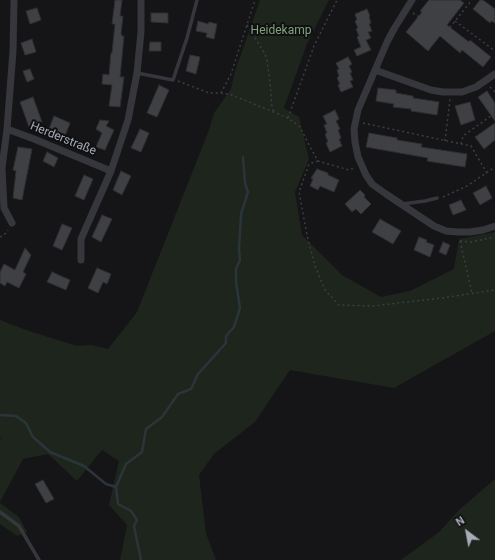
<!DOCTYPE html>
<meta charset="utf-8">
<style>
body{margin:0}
#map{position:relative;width:495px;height:560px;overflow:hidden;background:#151517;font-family:Roboto,sans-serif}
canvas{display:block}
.north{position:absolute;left:447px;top:512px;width:40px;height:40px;-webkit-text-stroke:3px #101012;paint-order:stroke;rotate:328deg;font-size:11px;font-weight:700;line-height:16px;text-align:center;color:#a6adb8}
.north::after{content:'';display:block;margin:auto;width:14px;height:18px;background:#a6adb8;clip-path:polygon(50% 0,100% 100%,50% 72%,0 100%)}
</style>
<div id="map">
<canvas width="495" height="560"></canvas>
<div class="north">N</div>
</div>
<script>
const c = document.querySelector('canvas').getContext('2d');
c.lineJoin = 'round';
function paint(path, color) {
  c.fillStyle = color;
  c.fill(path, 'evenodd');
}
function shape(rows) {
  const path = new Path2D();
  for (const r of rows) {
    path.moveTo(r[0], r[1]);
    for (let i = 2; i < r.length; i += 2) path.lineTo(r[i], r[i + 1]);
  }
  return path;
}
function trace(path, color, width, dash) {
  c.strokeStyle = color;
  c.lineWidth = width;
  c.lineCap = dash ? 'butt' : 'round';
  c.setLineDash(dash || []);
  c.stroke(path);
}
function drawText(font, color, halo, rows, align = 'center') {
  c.font = font + ' Roboto,sans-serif';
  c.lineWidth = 4;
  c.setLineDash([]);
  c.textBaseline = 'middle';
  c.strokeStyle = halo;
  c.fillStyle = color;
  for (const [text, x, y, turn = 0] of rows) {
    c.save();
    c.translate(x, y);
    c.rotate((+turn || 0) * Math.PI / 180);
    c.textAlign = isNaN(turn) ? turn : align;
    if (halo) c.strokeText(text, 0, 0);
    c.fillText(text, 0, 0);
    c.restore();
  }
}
paint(shape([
 [260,0,329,0,307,44,284,108,299,117,309,159,295,192,302,235,342,275,381,297,410,291,454,269,459,239,495,232,495,331,394,388,290,370,255,422,214,454,199,475,206,533,216,560,120,560,127,525,109,505,119,461,102,450,77,481,48,454,23,459,0,502,0,440,1,438,0,437,0,320,29,331,77,346,92,345,108,349,137,312,209,130,214,113,231,89,235,71],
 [495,479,495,560,401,560,439,532,460,509],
 [0,503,19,517,27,532,17,536,0,524]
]), '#1d251d');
trace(shape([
 [0,415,16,416,26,423,33,437,50,452,84,466,106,484,116,487,118,504,131,511,137,520,134,526,141,560],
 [116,487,126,464,142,452,146,429,162,417,178,394,191,389,198,374,226,343,226,336,234,327,240,308,236,282,236,269,240,260,239,249,241,214,248,192,245,183,243,157]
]), '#2a353b', 2.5);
const building = shape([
 [115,0,122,0,120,16,123,16,121,33,122,36,124,36,120,77,124,77,120,107,109,106,112,85,102,84,103,74,109,75,111,53,112,53,115,24,112,24,115,0],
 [429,0,460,0,464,3,447,25,469,42,470,40,491,57,483,67,462,50,460,53,440,36,428,51,406,32,422,12,420,11,429,0],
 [480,0,483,0,495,9,495,23,491,21,490,23,473,9,480,0],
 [37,8,41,20,30,24,26,11,37,8],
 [367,9,370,16,369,17,371,23,369,24,372,31,368,32,371,38,366,40,371,50,357,56,354,50,361,47,357,37,359,36,356,29,358,28,355,21,357,20,355,14,367,9],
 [151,13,168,13,168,23,151,22,151,13],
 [198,21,208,24,209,22,217,24,214,39,206,37,207,33,196,31,198,21],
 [32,39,36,52,25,55,21,43,32,39],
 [150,42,161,42,161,51,149,51,150,42],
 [190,55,200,57,196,74,186,71,190,55],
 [348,57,352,64,349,66,352,72,350,73,353,80,350,81,353,87,341,92,338,85,340,84,337,78,339,76,337,70,339,69,336,63,348,57],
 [30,69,34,79,27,82,23,71,30,69],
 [159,85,169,90,157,117,147,113,159,85],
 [378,88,396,90,396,93,413,96,413,98,439,102,437,115,411,111,411,109,393,107,394,104,376,101,378,88],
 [487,91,495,103,495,121,478,97,487,91],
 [33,97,42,122,29,127,20,102,33,97],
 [470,102,475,120,461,125,455,106,470,102],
 [335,110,339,119,336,121,340,129,338,130,341,138,339,139,342,146,330,152,326,143,328,142,325,134,327,133,324,125,327,124,323,116,335,110],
 [54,116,70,123,65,136,49,129,54,116],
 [100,120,109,121,106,126,114,130,105,150,96,147,102,133,96,129,100,120],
 [495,123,495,140,484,149,475,137,495,123],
 [140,129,149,133,141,152,131,148,140,129],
 [369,133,397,138,397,140,422,144,421,147,467,154,465,167,427,161,428,158,366,147,369,133],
 [18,147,32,149,22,200,13,198,16,171,13,170,18,147],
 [47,152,58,158,54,167,43,161,47,152],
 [317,169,328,173,328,175,339,180,334,192,320,186,318,190,310,186,313,179,311,178,317,169],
 [121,171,131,176,122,195,113,190,121,171],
 [84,175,93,179,84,200,75,196,84,175],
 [486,186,492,198,480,205,473,193,486,186],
 [360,190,365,195,364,197,371,204,361,214,356,209,352,212,345,204,360,190],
 [461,200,466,210,453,215,449,205,461,200],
 [102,215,112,219,101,242,92,237,102,215],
 [380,219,401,231,393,244,372,232,380,219],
 [62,224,72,228,62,250,53,246,62,224],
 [419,237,427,240,426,242,434,245,430,257,414,250,419,237],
 [443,242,450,245,446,255,439,252,443,242],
 [25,248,31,255,23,272,26,274,19,288,7,282,5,286,0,283,0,272,4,264,15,270,25,248],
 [97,268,111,274,107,284,103,282,98,293,88,288,97,268],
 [52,272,70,280,66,290,47,282,52,272],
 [43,480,54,499,46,503,35,484,43,480]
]);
paint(building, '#3f4044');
trace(building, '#2f2f33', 1);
trace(shape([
 [413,13,444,33,447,31,472,0],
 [455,21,495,51],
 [247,25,265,54,267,60,270,82,272,107,274,112],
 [178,81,209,93,221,93,232,95,288,118,300,127,309,145,318,161,349,170,354,168],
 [490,87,495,92],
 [221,93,231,74,255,0],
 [288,118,314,46,337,0],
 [363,123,471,146,487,173],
 [445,141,449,108,450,99],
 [461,144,463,136,495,113],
 [318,161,309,164,299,192,307,235,315,266,325,290,339,305,372,306,442,298,495,290],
 [443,197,467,186,495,167],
 [0,237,5,234,8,230],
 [460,241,472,293],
 [460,241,471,242,495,237]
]), '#3c3e43', 1.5, [2, 3]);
trace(shape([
 [137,73,173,80,187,38,197,0],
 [402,204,425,201,437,198],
 [0,512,19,526,39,560]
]), '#36373c', 3.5);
trace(shape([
 [412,0,394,29,387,42,358,110,354,129,355,142,358,157,366,175,372,184,386,194,434,226,446,231,458,232,470,232,483,230,495,226],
 [375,70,431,90,443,92,462,92,476,87,495,74],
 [7,129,34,139,111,171],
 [12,223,4,208,2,168,7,129,13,51,14,0],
 [81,260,81,239,111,171,128,120,137,73,141,32,141,0]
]), '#36373c', 7);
drawText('12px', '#7da37c', '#101012', [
 ["Heidekamp",281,31]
]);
drawText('12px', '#a6adb8', '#101012', [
 ["Herderstraße",63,139,22]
]);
</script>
